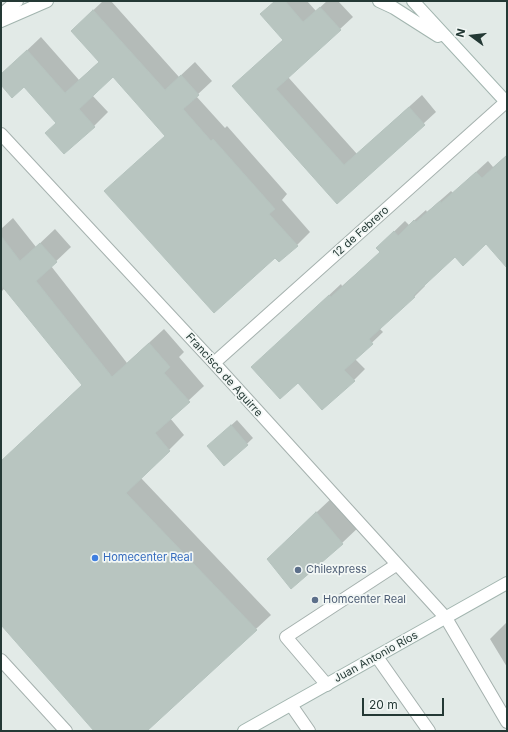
<!DOCTYPE html>
<meta charset="utf-8">
<style>
body{margin:0}
#map{position:relative;width:508px;height:732px;overflow:hidden;background:#e2eae7;font-family:Inter,sans-serif}
canvas{display:block}
.frame{position:absolute;inset:0;border:2px solid #243935;pointer-events:none}
.north{position:absolute;left:452px;top:16px;width:40px;height:40px;-webkit-text-stroke:3px #f2f7f5;paint-order:stroke;rotate:285deg;font-size:11px;font-weight:700;line-height:16px;text-align:center;color:#243935}
.north::after{content:'';display:block;margin:auto;width:14px;height:18px;background:#243935;clip-path:polygon(50% 0,100% 100%,50% 72%,0 100%)}
.scale{position:absolute;left:362px;top:698px;width:82px;height:18px;box-sizing:border-box;border:2px solid #243935;border-top:0;padding-left:5px;font-size:12px;line-height:14px;white-space:nowrap;color:#243935;-webkit-text-stroke:3px #f2f7f5;paint-order:stroke}
</style>
<div id="map">
<canvas width="508" height="732"></canvas>
<div class="frame"></div>
<div class="north">N</div>
<div class="scale">20 m</div>
</div>
<script>
const c = document.querySelector('canvas').getContext('2d');
c.lineJoin = 'round';
function paint(path, color) {
  c.fillStyle = color;
  c.fill(path, 'evenodd');
}
function shape(rows) {
  const path = new Path2D();
  for (const r of rows) {
    path.moveTo(r[0], r[1]);
    for (let i = 2; i < r.length; i += 2) path.lineTo(r[i], r[i + 1]);
  }
  return path;
}
function trace(path, color, width, dash) {
  c.strokeStyle = color;
  c.lineWidth = width;
  c.lineCap = dash ? 'butt' : 'round';
  c.setLineDash(dash || []);
  c.stroke(path);
}
function drawText(font, color, halo, rows, align = 'center') {
  c.font = font + ' Inter,sans-serif';
  c.lineWidth = 3.5;
  c.setLineDash([]);
  c.textBaseline = 'middle';
  c.strokeStyle = halo;
  c.fillStyle = color;
  for (const [text, x, y, turn = 0] of rows) {
    c.save();
    c.translate(x, y);
    c.rotate((+turn || 0) * Math.PI / 180);
    c.textAlign = isNaN(turn) ? turn : align;
    if (halo) c.strokeText(text, 0, 0);
    c.fillText(text, 0, 0);
    c.restore();
  }
}
paint(shape([
 [103,1,111,1,179,77,195,62,212,81,196,96,225,128,227,126,287,194,282,200,310,232,297,245,166,136,113,76,92,95,108,112,94,126,57,123,24,85,1,84,1,75,41,37,79,80,100,61,86,17],
 [275,1,307,1,316,11,327,1,338,1,353,17,288,77,357,154,422,95,436,112,337,203,233,86,284,39,261,14],
 [507,155,507,246,486,243,455,256,424,284,425,286,414,297,379,328,383,332,355,359,365,369,354,380,298,381,252,367,341,284,342,286,381,252,377,248,405,221,409,225,426,210,427,212,451,191,453,193,488,161,493,167],
 [13,218,36,247,55,229,71,247,51,266,127,363,164,329,184,352,179,357,204,386,170,418,184,435,141,478,271,615,146,731,95,731,1,623,1,462,83,384,5,288,1,292,1,229],
 [237,420,253,438,225,465,214,441],
 [335,495,361,525,342,543,291,588,286,541],
 [507,622,507,667,490,639]
]), '#0003');
const building = shape([
 [275,1,285,1,303,22,320,7,341,30,276,89,344,165,409,107,425,125,337,204,232,86,283,40,260,14,275,1],
 [93,10,165,90,181,75,199,95,183,109,211,141,213,139,275,209,269,214,298,246,279,262,275,258,214,313,104,191,165,136,113,77,79,109,95,127,64,154,45,133,56,123,24,87,12,98,1,85,1,74,27,50,65,93,99,62,71,31,93,10],
 [507,155,507,268,486,244,463,266,455,257,413,296,415,297,369,339,373,344,344,370,355,381,322,410,298,383,280,399,251,367,329,295,331,297,380,252,376,248,394,231,398,236,414,220,416,222,440,201,441,203,476,172,482,178,507,155],
 [1,236,20,261,40,243,57,262,36,281,112,377,149,343,170,367,164,373,190,402,155,433,170,451,126,493,257,630,147,731,94,731,1,625,1,461,82,385,1,285,1,236],
 [231,425,248,445,224,466,207,446,231,425],
 [316,512,343,544,291,589,267,559,316,512]
]);
paint(building, '#b8c5c0');
trace(building, '#b5c3be', 1);
const lane = shape([
 [446,618,507,722],
 [377,657,429,731],
 [327,685,286,637,396,565],
 [291,705,309,731]
]);
const street = shape([
 [1,15,17,1],
 [1,134,214,363,446,618],
 [214,363,507,101],
 [1,660,66,731]
]);
const secondary = shape([
 [379,1,394,8,438,36],
 [413,1,507,103],
 [1,21,47,1],
 [244,731,507,583]
]);
trace(lane, '#a5b1ae', 14);
trace(street, '#a5b1ae', 14);
trace(secondary, '#a2b5af', 14);
trace(lane, '#fff', 12);
trace(street, '#fff', 12);
trace(secondary, '#fff', 12);
for (const [x, y, r, color] of [
 [95,558,4,"#3f7fe0"],
 [298,570,4,"#5c6f8a"],
 [315,600,4,"#5c6f8a"]
]) {
  const dot = new Path2D();
  dot.arc(x, y, r, 0, 2 * Math.PI);
  c.fillStyle = color;
  c.fill(dot);
  trace(dot, '#f2f7f5', 1.5);
}
drawText('11px', '#243935', '#f2f7f5', [
 ["12 de Febrero",361,232,-42],
 ["Francisco de Aguirre",224,375,48],
 ["Juan Antonio Ríos",376,657,-29]
]);
drawText('11px', '#366cbe', '#f2f7f5', [
 ["Homecenter Real",103,558]
], 'left');
drawText('11px', '#4e5e75', '#f2f7f5', [
 ["Chilexpress",306,570],
 ["Homcenter Real",323,600]
], 'left');
</script>
